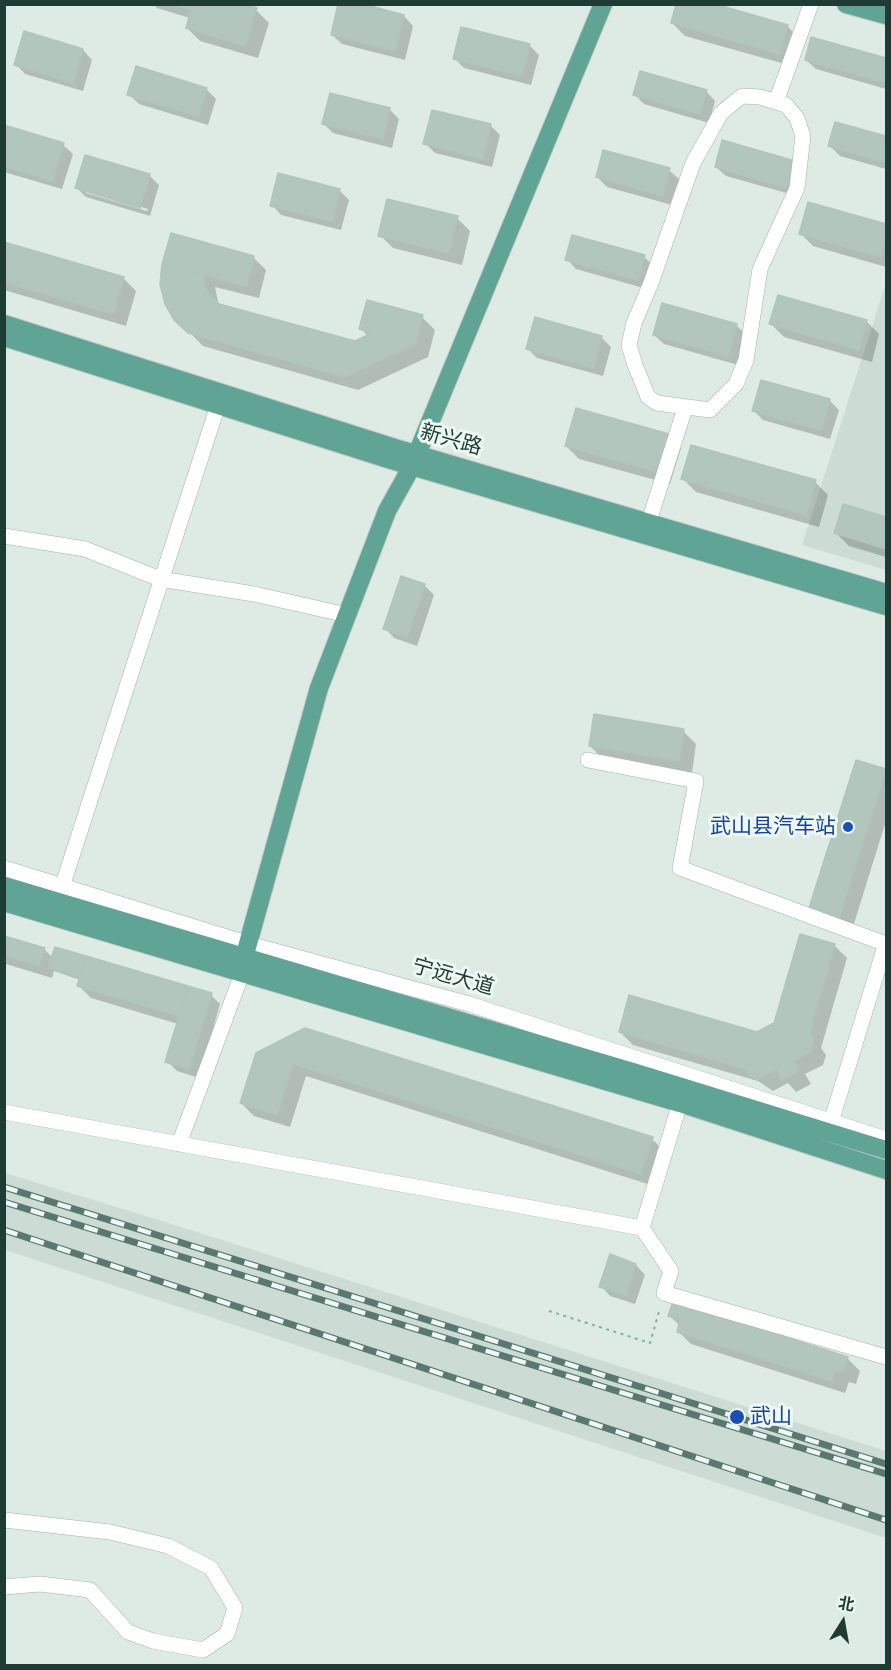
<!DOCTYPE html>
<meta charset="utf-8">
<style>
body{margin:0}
#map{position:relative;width:891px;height:1670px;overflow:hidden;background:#deebe5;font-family:Montserrat,"Noto Sans SC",sans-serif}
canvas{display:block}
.frame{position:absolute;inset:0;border:6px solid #1e3c34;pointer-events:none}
.north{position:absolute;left:813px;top:1592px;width:60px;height:60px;-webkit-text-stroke:4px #eef7f3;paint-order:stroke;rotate:11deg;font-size:16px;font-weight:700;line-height:24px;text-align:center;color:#1e3c34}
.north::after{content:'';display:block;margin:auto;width:21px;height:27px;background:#1e3c34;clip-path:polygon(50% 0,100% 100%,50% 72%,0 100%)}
</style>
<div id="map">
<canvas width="891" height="1670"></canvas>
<div class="frame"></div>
<div class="north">北</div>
</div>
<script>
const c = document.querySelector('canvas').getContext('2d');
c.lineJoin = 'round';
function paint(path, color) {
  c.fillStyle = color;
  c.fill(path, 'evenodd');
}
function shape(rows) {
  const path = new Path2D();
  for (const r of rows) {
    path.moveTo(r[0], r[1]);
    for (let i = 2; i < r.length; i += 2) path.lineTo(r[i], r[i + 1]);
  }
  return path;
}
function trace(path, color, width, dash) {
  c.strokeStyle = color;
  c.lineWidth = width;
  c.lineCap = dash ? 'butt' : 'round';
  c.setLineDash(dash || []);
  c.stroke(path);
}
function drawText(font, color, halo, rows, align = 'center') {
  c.font = font + ' Montserrat,"Noto Sans SC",sans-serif';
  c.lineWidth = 6;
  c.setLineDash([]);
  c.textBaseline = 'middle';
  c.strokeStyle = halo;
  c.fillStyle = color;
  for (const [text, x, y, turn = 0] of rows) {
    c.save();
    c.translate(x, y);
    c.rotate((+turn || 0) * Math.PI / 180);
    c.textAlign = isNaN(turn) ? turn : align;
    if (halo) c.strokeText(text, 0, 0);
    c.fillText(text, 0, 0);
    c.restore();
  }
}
paint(shape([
 [886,283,886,570,802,545],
 [5,1173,159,1220,886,1451,886,1538,5,1250]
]), '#ccdbd4');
paint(shape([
 [154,4,239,4,256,10,269,23,258,58,200,41,187,28,190,18,157,8],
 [404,16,413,26,405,60,342,44,332,35],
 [672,23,787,26,800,39,792,66,685,36],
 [25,33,83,50,92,60,83,91,25,74,16,64],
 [812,39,886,60,886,89,816,69,806,60],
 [529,45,539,55,531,85,464,68,455,59],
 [206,89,216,99,208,125,139,104,129,94],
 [706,91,715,101,709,123,644,104,635,95],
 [389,109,399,119,392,148,333,133,324,124],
 [836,124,886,138,886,169,840,156,830,146],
 [491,126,500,135,492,167,435,153,425,143],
 [4,127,63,145,73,154,62,189,4,172],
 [86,157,150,176,159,185,150,216,86,197,76,187],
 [86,190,148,209,147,211,86,193],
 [794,162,797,196,726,176,716,167],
 [669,170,679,179,672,205,607,187,597,177],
 [339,190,349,200,341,230,281,215,272,205],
 [809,204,886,226,886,267,813,246,800,233],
 [457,218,470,231,462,265,393,248,380,235],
 [172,235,253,257,266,270,259,298,215,287,219,306,355,342,368,336,360,328,422,317,435,330,428,357,358,390,203,346,170,312,162,274],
 [4,243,123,278,136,291,126,326,4,290],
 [644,257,654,266,647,289,576,269,567,259],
 [866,321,879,334,872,362,784,337,771,324],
 [736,325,746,335,738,365,664,344,654,335],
 [601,337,611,347,603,376,537,358,527,348],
 [829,400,839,410,830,439,763,420,753,410],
 [668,435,681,448,670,484,579,459,566,446],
 [683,479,815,482,828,495,819,527,696,492],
 [844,506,886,519,886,557,849,546,836,533],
 [424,585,434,595,417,646,394,638,385,628],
 [683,731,696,744,692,773,603,759,590,746],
 [885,771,886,821,852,930,810,908],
 [4,937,44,949,53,958,56,948,211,995,220,1004,199,1078,177,1071,167,1061,178,1024,91,998,78,985,80,980,54,971,52,978,6,964,4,968],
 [834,945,847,958,821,1048,826,1055,823,1065,805,1074,811,1084,796,1092,788,1083,773,1091,758,1081,633,1045,620,1032,757,1034,775,1024],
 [257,1054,652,1139,665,1152,654,1186,306,1076,290,1127,254,1116,241,1103],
 [636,1265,645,1275,635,1304,610,1296,601,1286],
 [670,1316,847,1358,860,1371,856,1384,849,1382,845,1393,691,1344,678,1331,680,1326]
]), '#0003');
const building = shape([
 [172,4,244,4,257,8,245,46,186,28,191,10,172,4],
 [338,4,363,4,404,15,395,51,331,35,338,4],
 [676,4,715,4,788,25,779,54,671,23,676,4],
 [461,27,530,44,522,76,453,59,461,27],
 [24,31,83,49,73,83,14,65,24,31],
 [811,37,886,58,886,83,805,60,811,37],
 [136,66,207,88,198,116,127,95,136,66],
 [640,71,707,90,700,114,633,95,640,71],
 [330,93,390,108,383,139,322,124,330,93],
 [432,110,491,124,483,159,423,144,432,110],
 [835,122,886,136,886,163,828,146,835,122],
 [4,125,64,143,52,181,4,166,4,125],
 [722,140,795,161,787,188,715,167,722,140],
 [603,150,670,168,662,196,596,177,603,150],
 [85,155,150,174,140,208,75,188,85,155],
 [278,173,340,189,332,221,270,206,278,173],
 [387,199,458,216,449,253,378,236,387,199],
 [808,202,886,224,886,238,881,257,799,234,808,202],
 [171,233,254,256,246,286,162,264,171,233],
 [572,235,645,255,638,280,565,260,572,235],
 [4,242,124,277,113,314,4,282,4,242],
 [162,264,203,275,207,292,219,304,355,341,372,333,359,329,367,300,423,315,415,344,345,377,188,333,174,320,165,304,160,284,162,264],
 [778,295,867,320,859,350,769,324,778,295],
 [662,303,737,324,728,356,653,335,662,303],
 [535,317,602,336,593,368,526,349,535,317],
 [761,380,830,399,821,430,752,411,761,380],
 [576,408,669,434,658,472,565,446,576,408],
 [691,445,816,480,806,515,681,479,691,445],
 [843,504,886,517,886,549,834,533,843,504],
 [401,576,425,584,407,637,383,629,401,576],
 [594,714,684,729,679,761,589,746,594,714],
 [856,760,886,769,839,918,809,908,856,760],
 [800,934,835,944,809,1034,814,1041,810,1052,794,1061,799,1071,782,1080,777,1069,759,1079,749,1075,746,1069,619,1032,629,995,757,1032,774,1023,800,934],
 [4,936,45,948,39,966,4,955,4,936],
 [55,947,86,956,79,977,48,968,55,947],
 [86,956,188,986,179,1016,77,986,86,956],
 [188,986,212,993,189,1069,165,1062,188,986],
 [305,1028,653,1137,641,1174,293,1064,277,1115,240,1103,256,1053,305,1028],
 [610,1254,636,1264,626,1295,599,1287,610,1254],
 [673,1301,848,1357,843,1372,836,1370,832,1381,677,1332,680,1320,668,1316,673,1301]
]);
paint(building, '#b3c6be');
trace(building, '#b0c5bd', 1.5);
const minor = shape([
 [742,96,760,97,786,105,797,118,803,136,797,188,760,269,746,360,736,384,710,410,657,403,648,397,635,365,629,345,634,323,651,283,693,163,721,113,742,96],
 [776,102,811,4],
 [645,534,685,408],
 [4,536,85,549,160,579,254,594,347,615],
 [588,760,696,781,680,868,886,944],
 [4,868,249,944,469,1004,886,1139],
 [63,884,218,405],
 [4,1112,642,1228,671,1271,664,1293,886,1357],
 [828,1132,886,943],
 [179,1144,243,971],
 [642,1228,680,1103],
 [4,1520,110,1532,168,1546,211,1568,235,1608,227,1634,203,1650,153,1641,128,1632,90,1590,40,1584,4,1587]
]);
const major = shape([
 [846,4,886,15],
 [4,324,395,448,886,593],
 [4,337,391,460,886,606],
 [4,886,636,1073,886,1150],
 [4,902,680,1103,886,1170],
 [243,971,244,958,319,688,387,511,412,466,603,4]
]);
trace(minor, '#a1b3ac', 16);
trace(major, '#c0c8c6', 20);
trace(shape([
 [549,1311,650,1343,660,1308]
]), '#7cb1a2', 2, [3, 4.5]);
trace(minor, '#fff', 15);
trace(major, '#5fa494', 18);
const rail = shape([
 [4,1187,886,1464],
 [4,1202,886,1474],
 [4,1230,886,1520]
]);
trace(rail, '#587870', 7);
trace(rail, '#eef7f3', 4.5, [14]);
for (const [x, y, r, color] of [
 [848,827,6,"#1a4fb4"],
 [737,1417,8,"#1a4fb4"]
]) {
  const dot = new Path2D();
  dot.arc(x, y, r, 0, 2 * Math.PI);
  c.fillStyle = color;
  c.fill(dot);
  trace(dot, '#eef7f3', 2);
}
drawText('21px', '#1e3c34', '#eef7f3', [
 ["新兴路",451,440,16],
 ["宁远大道",453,977,16]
]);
drawText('21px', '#164399', '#eef7f3', [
 ["武山县汽车站",836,827],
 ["武山",750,1417,"left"]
], 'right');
</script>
